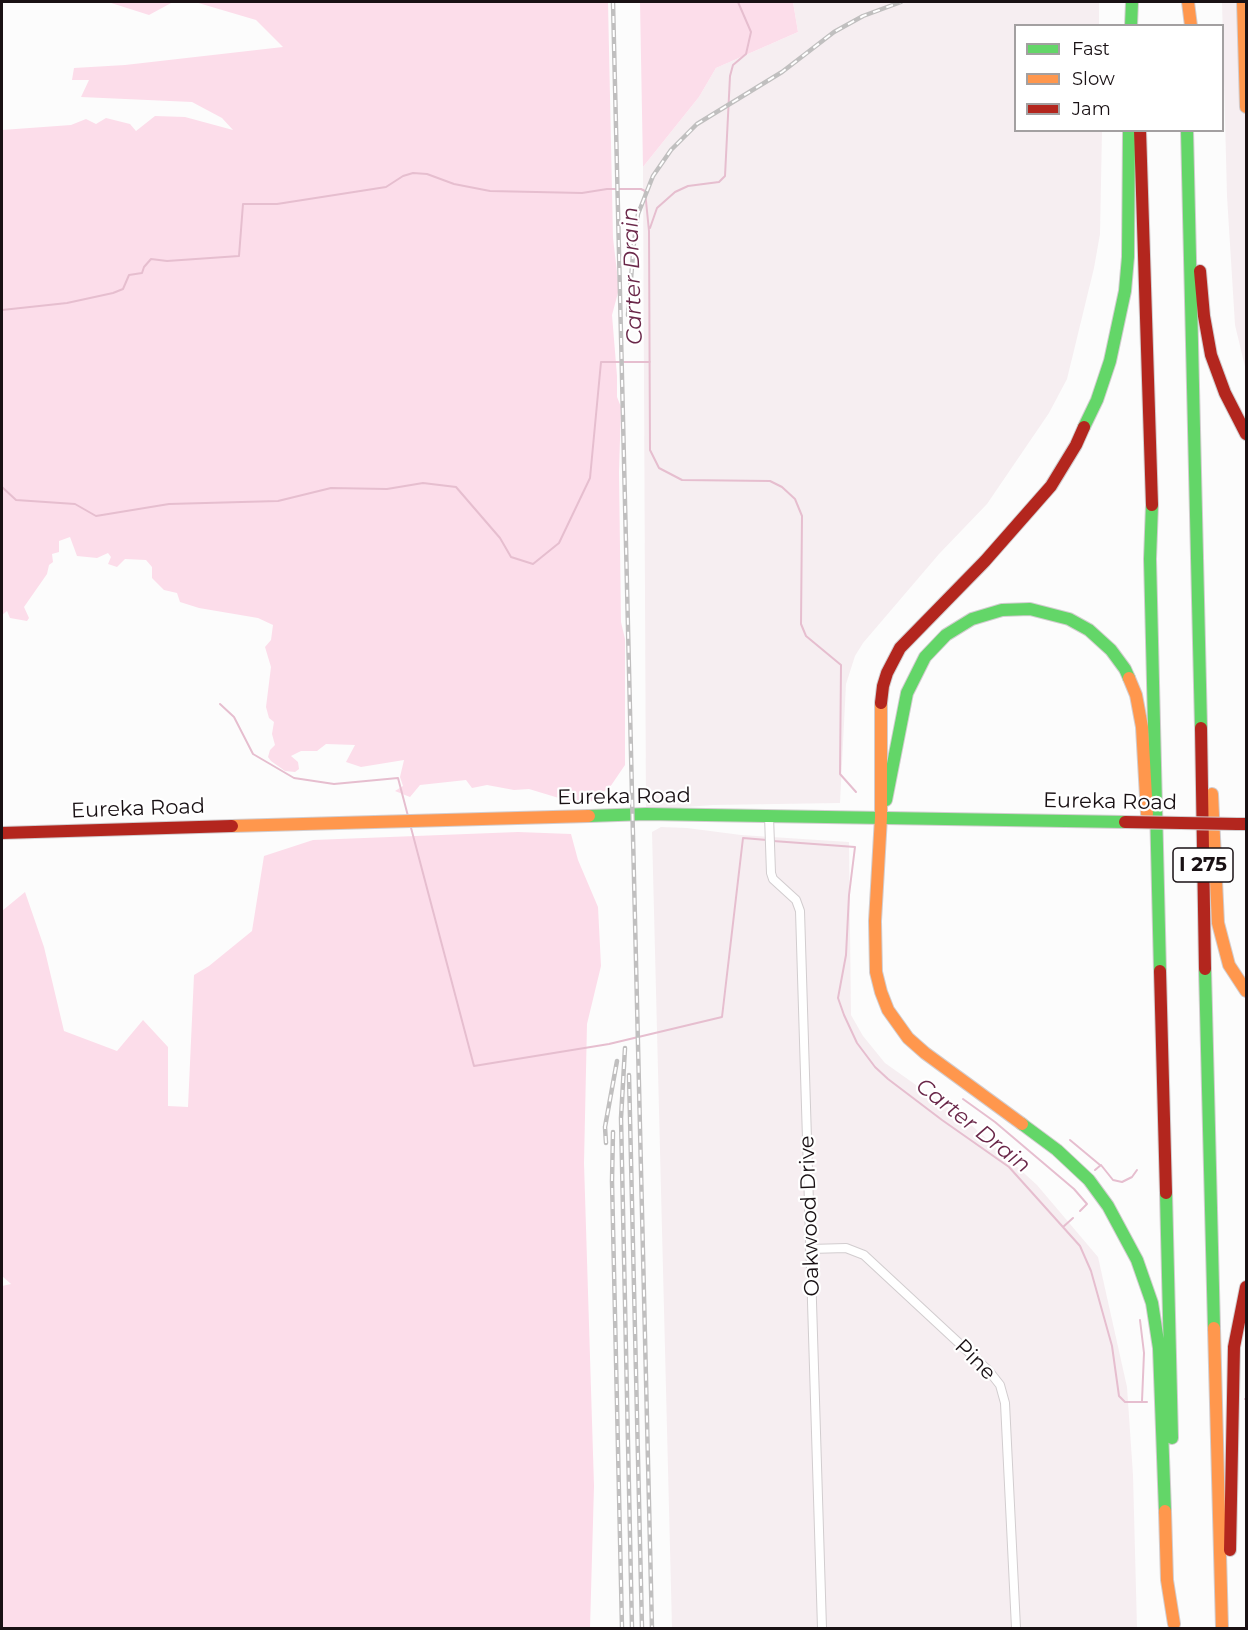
<!DOCTYPE html>
<style>
body{margin:0}
#map{position:relative;width:1248px;height:1630px;overflow:hidden;background:#fcfcfc;font-family:Montserrat,sans-serif}
canvas{display:block}
.frame{position:absolute;inset:0;border:3px solid #191114;pointer-events:none}
.legend{position:absolute;left:1014px;top:24px;width:210px;height:108px;box-sizing:border-box;background:#fff;border:2px solid #a3a0a1;margin:0;padding:8px 10px;list-style:none;font-size:18px;color:#191114}
.legend li{display:flex;align-items:center;gap:12px;height:30px}
.legend b{width:30px;border:2px solid #a3a0a1}
</style>
<div id="map">
<canvas width="1248" height="1630"></canvas>
<div class="frame"></div>
<ul class="legend">
<li><b style="height:8px;background:#63d668"></b>Fast</li>
<li><b style="height:8px;background:#ff974d"></b>Slow</li>
<li><b style="height:8px;background:#b3261e"></b>Jam</li>
</ul>
</div>
<script>
const c = document.querySelector('canvas').getContext('2d');
c.lineJoin = 'round';
function paint(path, color) {
  c.fillStyle = color;
  c.fill(path, 'evenodd');
}
function shape(rows) {
  const path = new Path2D();
  for (const r of rows) {
    path.moveTo(r[0], r[1]);
    for (let i = 2; i < r.length; i += 2) path.lineTo(r[i], r[i + 1]);
  }
  return path;
}
function trace(path, color, width, dash) {
  c.strokeStyle = color;
  c.lineWidth = width;
  c.lineCap = dash ? 'butt' : 'round';
  c.setLineDash(dash || []);
  c.stroke(path);
}
function drawText(font, color, halo, rows, align = 'center') {
  c.font = font + ' Montserrat,sans-serif';
  c.lineWidth = 4.5;
  c.setLineDash([]);
  c.textBaseline = 'middle';
  c.strokeStyle = halo;
  c.fillStyle = color;
  for (const [text, x, y, turn = 0] of rows) {
    c.save();
    c.translate(x, y);
    c.rotate((+turn || 0) * Math.PI / 180);
    c.textAlign = isNaN(turn) ? turn : align;
    if (halo) c.strokeText(text, 0, 0);
    c.fillText(text, 0, 0);
    c.restore();
  }
}
paint(shape([
 [793,2,1099,2,1099,25,1016,26,1016,130,1102,131,1100,234,1094,268,1067,379,1049,413,987,504,939,554,863,643,855,656,846,684,840,803,713,805,646,810,643,167,699,97,716,68,798,32],
 [1222,2,1246,2,1246,371,1235,325,1227,196],
 [661,827,687,828,741,835,849,842,851,1015,863,1036,885,1063,968,1122,1037,1185,1098,1257,1127,1387,1133,1475,1137,1628,672,1628,652,832]
]), '#f6eef1');
paint(shape([
 [108,2,173,2,149,15],
 [195,2,608,2,613,238,619,289,612,315,617,376,617,397,621,407,619,472,621,622,625,639,625,765,610,787,592,801,582,805,529,789,514,790,487,785,472,788,466,780,420,785,410,797,395,791,403,786,400,777,404,760,361,767,346,762,355,745,326,744,317,751,301,751,291,756,298,762,299,769,295,772,285,771,271,761,268,757,270,750,275,745,272,734,274,722,269,718,266,707,271,667,265,647,271,640,273,625,258,618,199,608,180,602,177,593,164,590,152,578,152,567,146,560,125,559,117,567,108,564,111,557,108,553,97,558,77,556,70,537,59,541,59,552,52,554,53,562,49,565,47,574,24,607,29,618,27,621,10,618,7,611,2,615,2,130,71,125,86,119,96,124,106,118,130,124,136,131,155,116,185,117,233,130,222,118,192,102,81,97,89,80,72,80,74,68,125,65,283,47,256,20],
 [640,2,793,2,798,32,716,68,699,97,643,167],
 [518,832,571,834,578,860,598,907,601,966,587,1024,584,1163,594,1486,590,1628,2,1628,2,1286,11,1284,2,1276,2,911,25,892,44,947,64,1031,117,1051,143,1020,168,1047,168,1106,188,1107,194,975,209,966,252,931,264,856,313,840]
]), '#fcddea');
trace(shape([
 [650,228,657,208,675,192,688,186,719,182,725,176,730,76,733,65,746,54,751,32,738,2],
 [2,310,67,303,113,293,123,289,129,275,142,273,144,267,151,259,167,261,239,256,243,204,277,204,386,187,403,176,413,173,427,174,454,184,490,191,582,193,607,189,641,189,645,191,649,231,650,450,659,468,682,480,770,481,782,487,795,499,802,516,801,624,806,636,841,665,840,774,856,792],
 [2,487,16,500,75,504,96,516,169,504,278,501,331,488,387,489,423,483,456,487,500,538,511,557,533,564,559,543,590,478,601,362,650,362],
 [220,704,234,717,253,754,294,778,334,784,398,778,408,816],
 [410,824,474,1066,609,1044,722,1017,743,838,767,840],
 [773,841,855,847,849,895,846,955,838,998,844,1015,857,1043,875,1067,888,1079,942,1120,1009,1167,1080,1246,1091,1271,1112,1346,1119,1396,1125,1402,1147,1402],
 [963,1099,995,1122,1074,1189,1087,1204,1080,1211],
 [1070,1140,1100,1165],
 [1095,1170,1101,1165,1113,1180,1122,1182,1132,1177,1137,1170],
 [1063,1227,1073,1218],
 [1140,1320,1144,1353,1142,1401],
 [1245,1399,1246,1399]
]), '#e6becf', 2);
const street = shape([
 [769,816,771,873,773,879,796,900,800,911,822,1628],
 [810,1249,846,1248,864,1255,989,1371,1000,1385,1005,1403,1016,1628]
]);
const fast = shape([
 [1131,26,1132,2],
 [1187,130,1201,728],
 [1084,427,1097,400,1110,361,1125,291,1128,257,1129,130],
 [1152,505,1150,559,1160,971],
 [886,800,907,693,925,657,946,635,972,619,1002,610,1030,609,1069,619,1089,630,1111,650,1125,669,1129,678],
 [589,816,646,814,1125,822],
 [1205,969,1214,1328],
 [1022,1124,1057,1150,1089,1180,1108,1206,1137,1260,1152,1303,1159,1348,1165,1511],
 [1166,1193,1172,1438]
]);
const slow = shape([
 [1188,2,1191,26],
 [1243,2,1246,107],
 [1129,678,1136,695,1142,727,1147,814],
 [881,703,881,817,875,921,876,972,881,992,888,1010,908,1038,925,1053,1022,1124],
 [1212,794,1218,923,1229,965,1246,991],
 [232,826,589,816],
 [1214,1328,1222,1628],
 [1165,1511,1167,1580,1174,1624]
]);
const jam = shape([
 [1140,130,1152,505],
 [1200,271,1204,316,1211,355,1225,393,1246,434],
 [881,703,883,686,887,673,900,648,985,561,1051,486,1076,445,1084,427],
 [1201,728,1205,969],
 [1237,824,1246,824],
 [2,833,232,826],
 [1160,971,1166,1193],
 [1230,1550,1234,1347,1246,1287]
]);
trace(street, '#d2cdcf', 10);
trace(fast, '#d2cdcf', 14);
trace(slow, '#d2cdcf', 14);
trace(jam, '#d2cdcf', 14);
trace(street, '#fff', 8);
trace(fast, '#63d668', 12);
trace(slow, '#ff974d', 12);
trace(jam, '#b3261e', 12);
const rail = shape([
 [613,2,652,1628],
 [628,315,634,242,638,214,653,176,671,150,697,124,782,72,834,32,863,16,901,2],
 [625,1048,621,1118,632,1628],
 [629,1075,642,1628],
 [613,1132,612,1181,622,1628],
 [606,1143,605,1127,617,1061]
]);
trace(rail, '#c0bfbf', 4.5);
trace(rail, '#fff', 2, [7]);
const jamBridge = shape([
 [1125,822,1237,824]
]);
trace(jamBridge, '#d2cdcf', 14, []);
trace(jamBridge, '#b3261e', 12);
for (const [x, y, w] of [
 [1203,865,60]
]) {
  const box = new Path2D();
  box.roundRect(x - w / 2, y - 17, w, 34, 4.5);
  c.fillStyle = '#fff';
  c.fill(box);
  trace(box, '#191114', 1.5);
}
drawText('bold 20px', '#191114', null, [
 ["I 275",1203,865]
]);
drawText('21px', '#191114', '#fff', [
 ["Eureka Road",624,797,-1],
 ["Eureka Road",1110,802,1],
 ["Eureka Road",138,809,-2],
 ["Oakwood Drive",810,1216,-92],
 ["Pine",975,1360,45]
]);
drawText('italic 22px', '#6a2749', '#fff', [
 ["Carter Drain",633,276,-92],
 ["Carter Drain",973,1126,38]
]);
</script>
